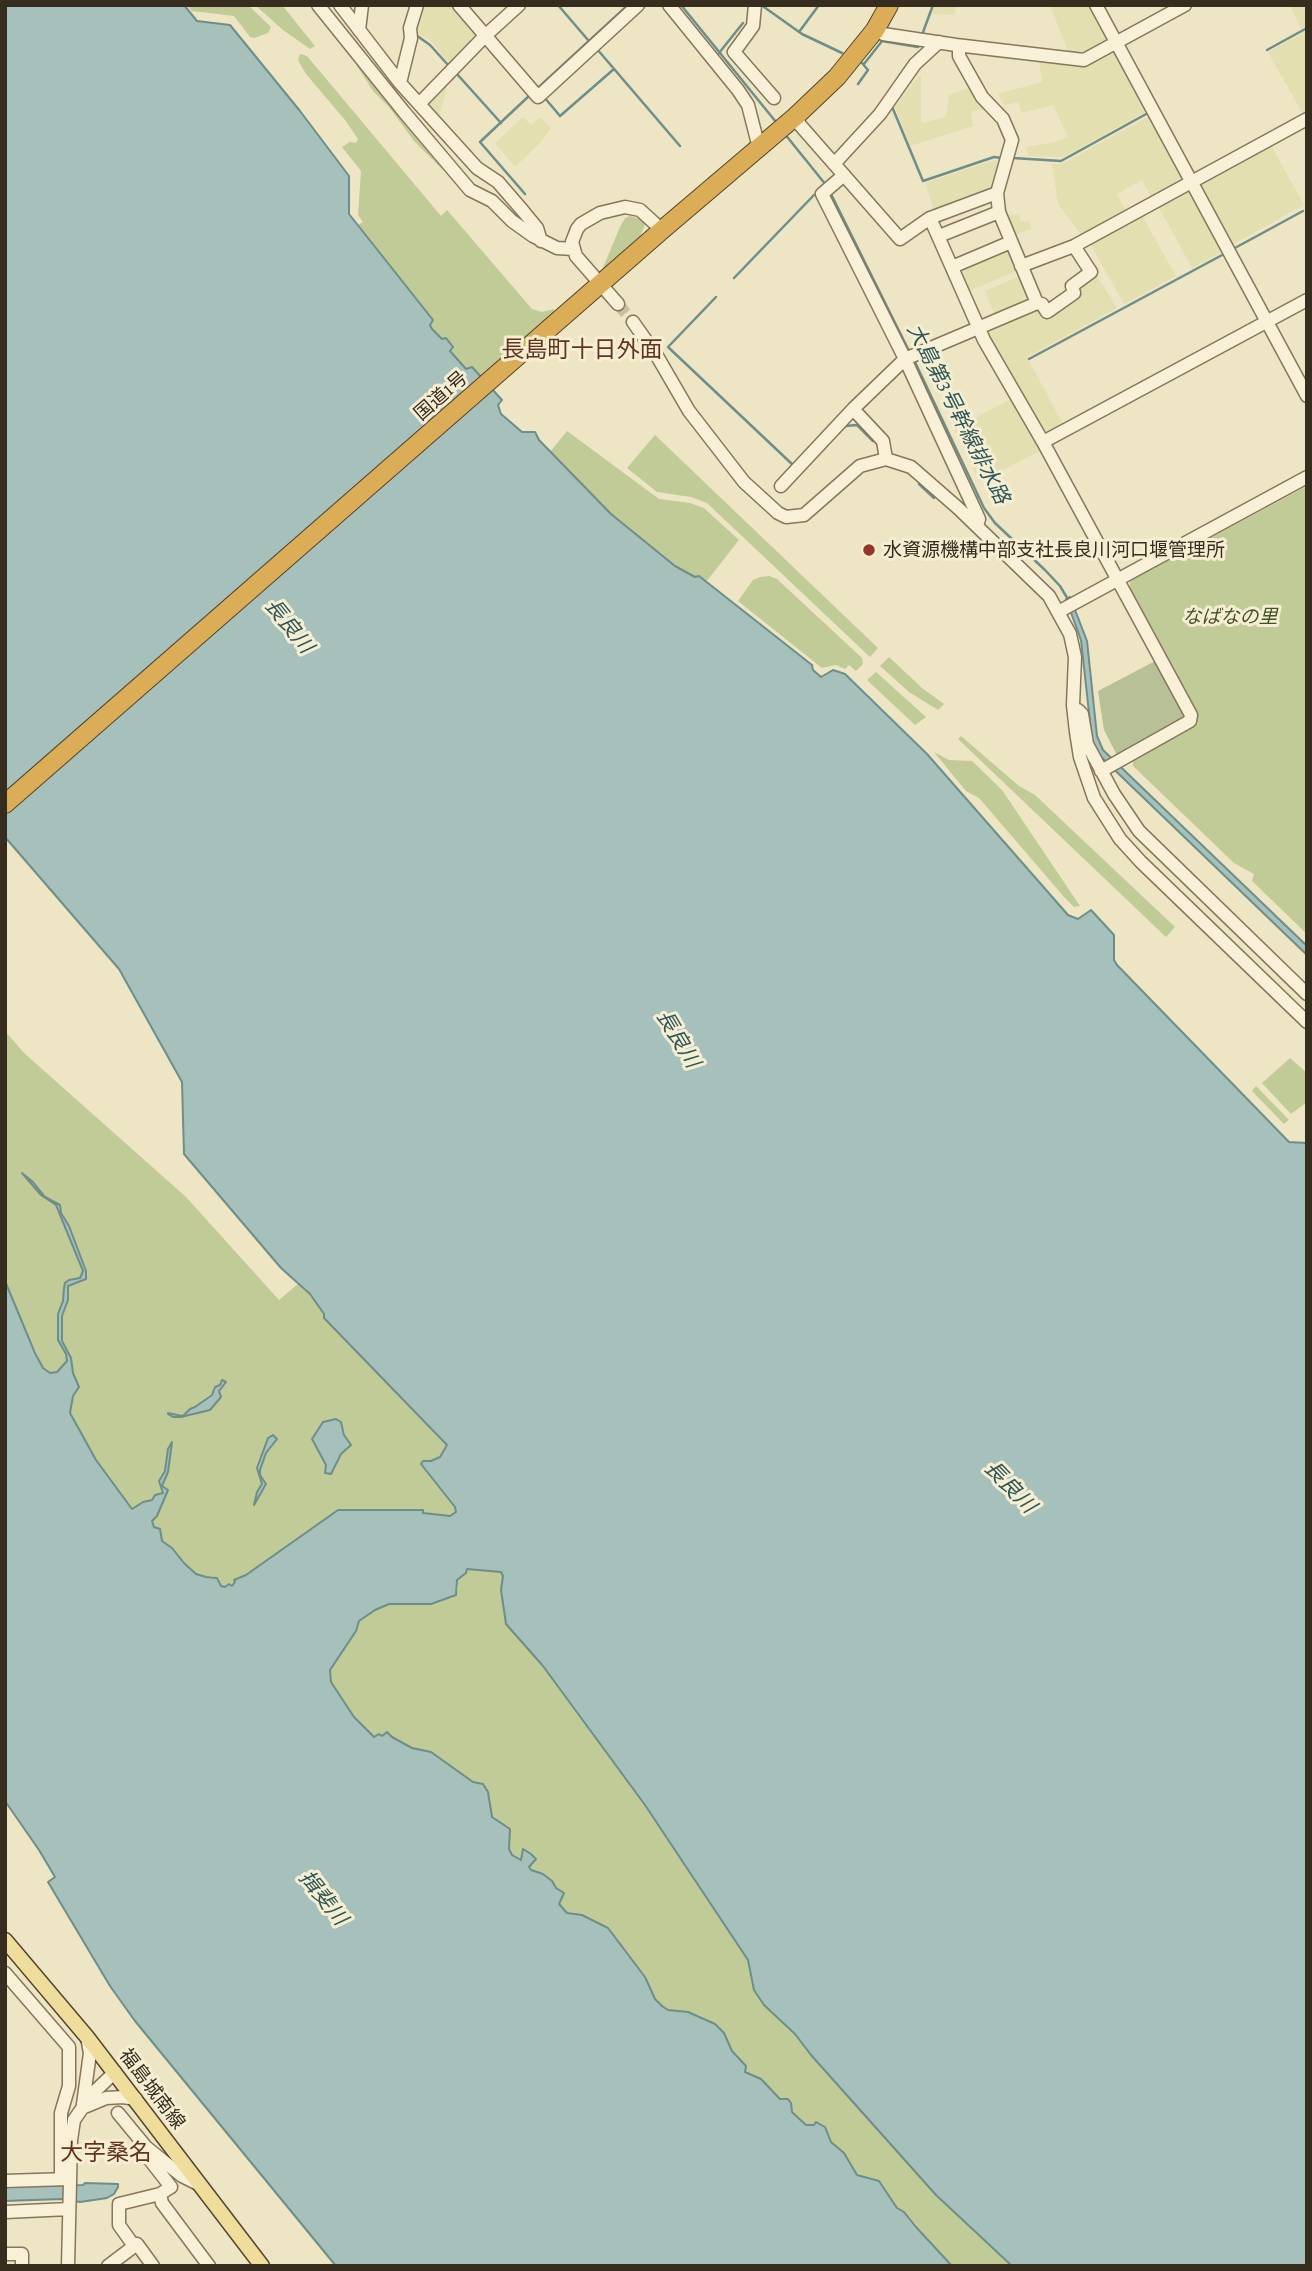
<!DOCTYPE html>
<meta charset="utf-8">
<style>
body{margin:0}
#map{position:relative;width:1312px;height:2271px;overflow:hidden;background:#ede5c4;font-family:"Crimson Pro",serif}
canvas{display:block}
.frame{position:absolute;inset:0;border:7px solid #372d1e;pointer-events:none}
</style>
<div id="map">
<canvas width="1312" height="2271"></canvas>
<div class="frame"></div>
</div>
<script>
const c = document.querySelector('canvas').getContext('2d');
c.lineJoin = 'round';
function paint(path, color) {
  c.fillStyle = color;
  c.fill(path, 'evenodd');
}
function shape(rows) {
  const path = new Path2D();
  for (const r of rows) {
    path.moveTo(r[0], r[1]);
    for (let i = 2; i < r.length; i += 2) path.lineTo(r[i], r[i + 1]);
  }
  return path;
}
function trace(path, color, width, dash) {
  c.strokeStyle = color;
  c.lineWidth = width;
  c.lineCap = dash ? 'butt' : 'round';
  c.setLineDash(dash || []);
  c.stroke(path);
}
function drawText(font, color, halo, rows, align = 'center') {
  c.font = font + ' "Crimson Pro","Noto Sans JP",serif';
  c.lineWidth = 6;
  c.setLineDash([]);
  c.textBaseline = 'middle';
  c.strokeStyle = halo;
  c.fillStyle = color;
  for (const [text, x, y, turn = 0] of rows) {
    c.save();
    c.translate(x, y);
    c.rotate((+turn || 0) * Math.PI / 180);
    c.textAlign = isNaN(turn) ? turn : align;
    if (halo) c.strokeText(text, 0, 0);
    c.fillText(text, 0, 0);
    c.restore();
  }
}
paint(shape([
 [421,5,453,5,478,33,478,37,451,65,430,40,415,31],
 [934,5,957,5,954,15,931,14],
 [1059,5,1093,5,1111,40,1094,53,1070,56,1051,8],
 [1290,5,1307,5,1307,26,1301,29],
 [1307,31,1307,114,1304,116,1268,52],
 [1114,50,1147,111,1063,157,1028,156,1026,147,1056,142,1068,137,1053,105,1021,113,1019,102,1004,105,998,94,1042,82,1039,61],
 [921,74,921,121,923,123,946,117,949,95,972,87,985,108,971,112,973,126,910,146,895,107,916,79],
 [448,82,439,118,425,104],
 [1150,116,1185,180,1152,198,1142,180,1117,194,1127,213,1083,237,1058,204,1052,164,1062,164],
 [523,117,531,125,540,117,551,128,540,143,515,167,495,143],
 [1270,143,1304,205,1230,246,1196,183],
 [995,160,1001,161,994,190,934,211,925,183],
 [1189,187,1223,251,1192,268,1157,204],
 [1019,214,1021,222,1029,221,1031,229,1012,236,1006,216],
 [1141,214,1176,276,1124,304,1089,242],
 [1008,247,1018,268,1017,271,969,291,958,267],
 [1095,273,1117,308,1027,357,1064,426,1044,437,1015,388,1002,356,998,357,987,333,1038,310,1045,321,1082,295,1079,287,1094,278],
 [1018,277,1021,277,1030,298,1028,302,995,316,985,291],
 [1015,397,1042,450,980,482,954,429]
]), '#e3dfb1');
paint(shape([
 [187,5,248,5,271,27,268,33,254,38,250,37,234,16,192,11],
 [255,5,282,5,315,46,310,49,283,30],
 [300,54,307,56,441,216,447,210,532,309,542,312,554,309,554,312,480,377,472,367,466,369,432,329,430,324,433,320,358,225,363,222,358,215,361,171,342,147,350,142,356,143,358,139,345,120,306,74,298,60],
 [352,58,445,169,443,170,414,141,389,107,373,91],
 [630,216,640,219,645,224,640,237,602,270,620,227,625,218],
 [567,431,659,499,690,503,704,508,739,540,706,582,699,576,695,578,675,566,611,514,550,452],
 [655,435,878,648,870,657,707,503,691,497,657,492,627,468],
 [1307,486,1307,934,1252,881,1254,874,1234,863,1133,766,1133,759,1198,723,1130,596,1130,581],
 [769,576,777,579,862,658,863,664,856,671,849,665,845,669,836,665,822,668,738,601,753,580,760,577],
 [889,657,922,688,944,704,938,710,909,692,880,666],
 [876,672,926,717,915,725,867,680],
 [961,736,1019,786,1035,795,1175,927,1166,937,958,739],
 [934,752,949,760,972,761,1002,790,1080,906,1074,907,1065,898,979,798,966,791],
 [5,1031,24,1053,186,1197,279,1300,298,1284,310,1294,324,1314,324,1318,447,1445,440,1457,431,1461,423,1461,456,1507,456,1512,450,1516,423,1513,423,1510,338,1510,246,1575,235,1581,232,1587,225,1587,221,1586,213,1576,206,1577,196,1574,184,1563,172,1548,162,1541,160,1529,154,1527,151,1521,166,1495,167,1490,162,1486,168,1472,169,1451,165,1472,159,1481,163,1493,132,1509,96,1460,70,1413,73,1396,79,1387,73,1373,71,1358,62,1341,62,1316,68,1300,68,1286,86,1279,87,1275,69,1226,63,1218,57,1203,45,1197,32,1181,41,1195,56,1204,57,1211,66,1224,83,1271,80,1278,64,1288,63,1300,58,1314,58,1340,66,1354,67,1361,57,1372,50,1373,43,1368,5,1281],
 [226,1382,219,1391,218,1401,210,1410,186,1417,173,1417,169,1413,182,1417],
 [323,1422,344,1431,349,1448,341,1454,325,1473,326,1465,312,1439],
 [1290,1058,1307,1073,1307,1102,1291,1114,1262,1083],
 [1256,1086,1289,1120,1284,1124,1252,1091],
 [466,1569,501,1572,503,1576,501,1590,506,1624,543,1666,645,1805,748,1960,750,1974,764,2005,795,2034,811,2055,936,2195,1012,2266,950,2264,904,2212,897,2208,879,2181,857,2175,844,2153,831,2142,825,2127,806,2125,791,2112,791,2103,780,2099,761,2079,745,2072,738,2057,731,2051,724,2033,715,2024,681,2011,668,2010,662,2006,655,1999,645,1977,599,1923,582,1915,567,1913,559,1904,561,1902,552,1881,543,1874,531,1870,528,1867,533,1864,512,1855,509,1849,510,1829,492,1817,488,1792,443,1762,431,1752,412,1748,392,1737,374,1738,354,1717,331,1682,330,1670,356,1631,359,1621,375,1610,389,1604,431,1604,458,1590,457,1580]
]), '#c0cb98');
paint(shape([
 [1157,660,1185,712,1183,720,1117,755,1104,730,1098,691]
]), '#b7c097');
const water = shape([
 [5,5,184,5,197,21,230,25,300,111,349,176,349,214,433,320,430,325,432,329,442,339,446,338,453,347,450,351,466,369,472,367,502,400,498,405,501,414,522,432,535,432,539,440,611,514,675,566,695,577,699,576,812,665,813,670,821,677,833,670,845,674,927,754,1068,915,1078,919,1091,910,1114,935,1114,960,1117,965,1289,1142,1307,1143,1307,2266,1012,2266,936,2195,811,2055,795,2034,764,2005,754,1990,748,1960,645,1805,543,1666,506,1624,501,1590,503,1576,501,1572,467,1569,466,1573,457,1580,456,1595,431,1604,389,1604,375,1610,359,1621,356,1631,330,1670,331,1682,354,1717,374,1737,379,1734,382,1736,387,1732,392,1737,412,1748,431,1752,473,1782,483,1784,488,1792,492,1817,510,1829,509,1849,512,1855,521,1860,523,1849,531,1854,536,1859,529,1867,531,1870,543,1874,552,1881,556,1888,564,1893,559,1904,567,1913,582,1915,608,1928,645,1977,655,1999,662,2006,668,2010,688,2012,715,2024,724,2033,732,2051,746,2066,745,2072,761,2079,780,2099,788,2099,791,2103,792,2112,806,2125,814,2125,816,2122,825,2127,831,2142,844,2153,857,2175,879,2181,897,2208,904,2212,916,2227,952,2266,336,2266,135,2021,110,1986,48,1882,55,1877,39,1850,5,1801,5,1281,35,1353,43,1368,50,1373,57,1372,67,1361,66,1354,58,1340,58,1314,63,1301,64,1288,65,1283,69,1280,80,1278,83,1271,56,1205,41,1195,22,1173,33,1182,45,1197,60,1205,61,1213,69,1226,86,1271,86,1279,68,1286,68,1300,62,1316,62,1341,71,1358,73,1373,79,1387,73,1396,70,1413,96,1460,132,1509,143,1502,152,1500,155,1495,163,1493,159,1481,165,1471,168,1449,172,1442,168,1472,162,1486,168,1490,157,1516,152,1521,154,1527,160,1529,162,1541,172,1548,184,1563,196,1574,206,1577,217,1578,221,1586,225,1587,229,1584,232,1586,235,1582,234,1580,246,1575,338,1510,423,1510,423,1513,450,1516,456,1512,455,1507,421,1464,423,1461,431,1461,440,1457,447,1445,324,1318,324,1314,310,1294,281,1268,184,1154,182,1082,119,969,5,837,5,5],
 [1070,597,1087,641,1097,736,1103,750,1307,946,1307,955,1098,754,1092,740,1081,640,1066,599,1070,597],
 [222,1380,226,1382,219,1391,221,1397,210,1410,181,1417,173,1417,168,1414,168,1413,182,1416,184,1415,190,1409,195,1407,212,1395,215,1387,220,1385,222,1380],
 [336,1419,341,1422,344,1435,351,1445,341,1454,331,1474,325,1473,326,1465,312,1439,323,1422,336,1419],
 [273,1435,277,1439,266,1453,260,1470,260,1475,266,1484,254,1505,257,1492,262,1484,257,1468,268,1438,273,1435],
 [85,2183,118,2184,118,2187,114,2194,107,2198,80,2202,62,2199,5,2201,5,2186,83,2185,85,2183]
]);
paint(water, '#a6c0bb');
trace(water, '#6d8e89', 2);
trace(shape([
 [558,5,588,40],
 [681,5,776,122],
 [764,7,802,34,842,53],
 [799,32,819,5],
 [416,35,430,45,449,66],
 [922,35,933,5],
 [597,49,680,146],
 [1267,50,1307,28],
 [719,53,743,23],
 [864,64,882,41,918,47],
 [457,74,501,123],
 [858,84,868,70,862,63],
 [539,87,628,5],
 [544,97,560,116,614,69],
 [893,109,923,181,994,157,1001,158],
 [784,133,826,185],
 [1013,158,1061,161,1148,113],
 [525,194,480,142,530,95],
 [831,194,909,351],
 [1233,249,1303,211],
 [734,278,814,195],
 [716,297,668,347,793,465],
 [1029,359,1224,254],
 [914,360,984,508,995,523,1045,570,1060,586,1069,601],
 [845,426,857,425,873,441],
 [919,484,934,498]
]), '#6d8e89', 2.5);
trace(shape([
 [618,304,633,322]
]), '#c9c0a3', 12, [12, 6]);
const minor = shape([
 [318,5,404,112,470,190,492,201,512,221,533,236,557,248,573,249],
 [340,5,400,83,477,168,498,182,523,211,537,228,541,241],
 [459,5,538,97,638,5],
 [669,5,738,90,748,105,759,148],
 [755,5,753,26,734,52,774,98],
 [1096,5,1307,396],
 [359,30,362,5],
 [875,30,883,34,956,45,1084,60,1185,5],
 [959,46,959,56,982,97,1003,119,1012,140,997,193,930,218,984,340,1043,442,1191,715,1190,721,1101,771],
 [400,83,411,38,410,28,417,5],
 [419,104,486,35,519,5],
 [796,116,800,125,900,239,930,218],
 [834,164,880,114,915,64,939,42],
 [844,175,822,194,905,359,979,519,977,526],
 [939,236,999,212],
 [1021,266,1074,246,1307,119],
 [952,267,1011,242],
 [1037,303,1042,304,1047,312,1074,293,1072,286,1091,272,1074,246],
 [618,304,576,256,572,242,577,229,581,224,600,213,625,207,640,210,662,230],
 [633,322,657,356,689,411,744,482,778,513,786,517,804,515,860,466,886,459],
 [853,409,883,441,886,459,911,467,958,508,1049,596,1070,634,1075,657,1073,705,1076,732,1080,757,1094,798,1120,839,1141,862,1307,1022],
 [1043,442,1307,300],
 [781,486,853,409,905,359,1037,303,999,212,997,193],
 [1058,612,1307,477],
 [1078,710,1082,714,1087,744,1114,794,1139,831,1307,994],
 [5,1973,69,2047,69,2086,61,2113,61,2179],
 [83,2104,90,2053,87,2037],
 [82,2108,106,2098,123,2097,136,2099],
 [118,2113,146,2147,182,2176,200,2185],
 [142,2143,139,2146,171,2187,160,2194,162,2203,209,2266],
 [5,2181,68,2179],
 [5,2212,69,2209],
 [134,2246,119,2225,119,2204,160,2194],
 [5,2254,22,2254,22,2266],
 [68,2266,71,2140,74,2120,92,2094,115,2072],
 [108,2266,137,2244,153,2266]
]);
const major = shape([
 [5,1940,87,2037,262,2266]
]);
const highway = shape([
 [5,804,662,230,796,116,837,77,875,30,889,5]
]);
trace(minor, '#87765b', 15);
trace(major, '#55442f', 17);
trace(highway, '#55442f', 20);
trace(minor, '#f8f1d7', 12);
trace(major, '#efdd9c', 14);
trace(highway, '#daad56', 18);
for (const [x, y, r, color] of [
 [869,550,7,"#95352c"]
]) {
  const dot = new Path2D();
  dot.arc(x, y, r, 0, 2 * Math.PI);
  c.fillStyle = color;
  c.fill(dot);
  trace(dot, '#f5eed3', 2.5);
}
drawText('19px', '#372d1e', '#f5eed3', [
 ["国道1号",441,396,-41],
 ["福島城南線",152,2089,53]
]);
drawText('19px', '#372d1e', '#f5eed3', [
 ["水資源機構中部支社長良川河口堰管理所",883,550]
], 'left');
drawText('italic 19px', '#445325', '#f5eed3', [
 ["なばなの里",1230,617]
]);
drawText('italic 21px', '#2e5657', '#f5eed3', [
 ["大島第3号幹線排水路",958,414,63],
 ["長良川",289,626,51],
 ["長良川",678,1039,59],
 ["長良川",1010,1487,46],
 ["揖斐川",323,1898,51]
]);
drawText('23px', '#63331f', '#f5eed3', [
 ["長島町十日外面",582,350],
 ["大字桑名",106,2153]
]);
</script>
